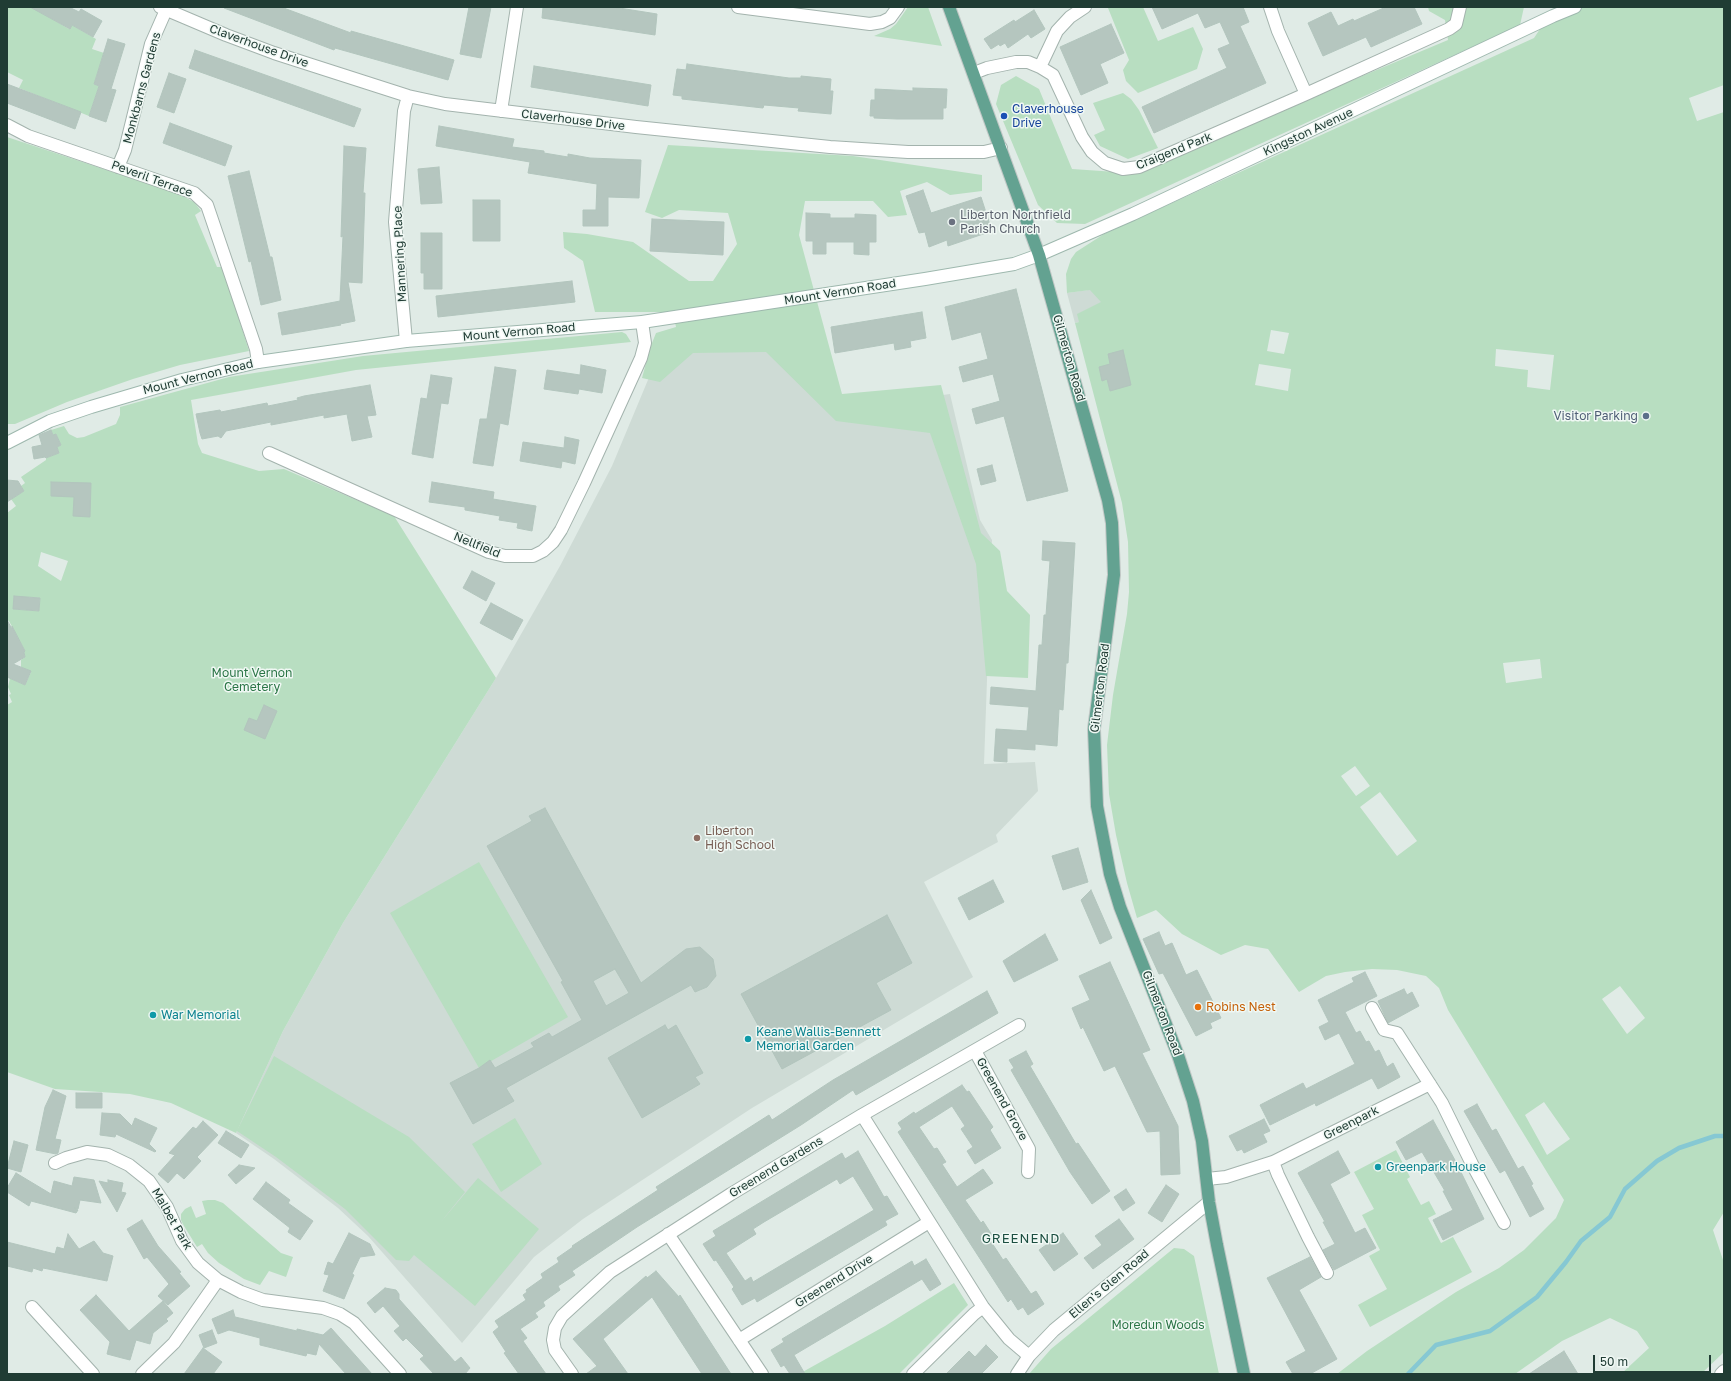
<!DOCTYPE html>
<style>
body{margin:0}
#map{position:relative;width:1731px;height:1381px;overflow:hidden;background:#e0ebe6;font-family:"Golos Text",sans-serif}
canvas{display:block}
.frame{position:absolute;inset:0;border:8px solid #203c34;pointer-events:none}
.scale{position:absolute;left:1593px;top:1355px;width:118px;height:18px;box-sizing:border-box;border:2px solid #203c34;border-top:0;padding-left:5px;font-size:12px;line-height:14px;white-space:nowrap;color:#203c34;-webkit-text-stroke:3px #f0f8f4;paint-order:stroke}
</style>
<div id="map">
<canvas width="1731" height="1381"></canvas>
<div class="frame"></div>
<div class="scale">50 m</div>
</div>
<script>
const c = document.querySelector('canvas').getContext('2d');
c.lineJoin = 'round';
function paint(path, color) {
  c.fillStyle = color;
  c.fill(path, 'evenodd');
}
function shape(rows) {
  const path = new Path2D();
  for (const r of rows) {
    path.moveTo(r[0], r[1]);
    for (let i = 2; i < r.length; i += 2) path.lineTo(r[i], r[i + 1]);
  }
  return path;
}
function trace(path, color, width, dash) {
  c.strokeStyle = color;
  c.lineWidth = width;
  c.lineCap = dash ? 'butt' : 'round';
  c.setLineDash(dash || []);
  c.stroke(path);
}
function drawText(font, color, halo, rows, align = 'center') {
  c.font = font + ' "Golos Text",sans-serif';
  c.lineWidth = 3;
  c.setLineDash([]);
  c.textBaseline = 'middle';
  c.strokeStyle = halo;
  c.fillStyle = color;
  for (const [text, x, y, turn = 0] of rows) {
    c.save();
    c.translate(x, y);
    c.rotate((+turn || 0) * Math.PI / 180);
    c.textAlign = isNaN(turn) ? turn : align;
    if (halo) c.strokeText(text, 0, 0);
    c.fillText(text, 0, 0);
    c.restore();
  }
}
paint(shape([
 [1102,288,1109,315,1075,323,1067,293],
 [822,329,843,409,950,394,980,520,992,540,984,764,1035,762,1038,791,996,835,998,842,924,882,973,977,752,1108,583,1219,534,1257,462,1343,368,1236,338,1208,274,1159,236,1133,283,1031,343,923,496,678,560,566,612,466,663,344]
]), '#cedbd5');
paint(shape([
 [7,7,32,7,69,29,72,25,96,39,92,49,104,53,94,84,99,86,89,116,19,88,23,80,7,72],
 [908,7,928,7,942,46,874,36,890,29,896,24],
 [1111,7,1143,7,1158,41,1193,27,1203,49,1197,69,1138,93,1126,81,1123,70,1129,60,1108,8],
 [1428,7,1524,7,1520,25,1085,224,1057,223,1038,205,996,104,1001,85,1016,76,1039,89,1072,169,1131,173,1448,40,1445,20,1429,11],
 [1584,7,1724,7,1724,85,1689,98,1697,121,1724,112,1724,1212,1713,1230,1724,1263,1724,1352,1701,1374,1621,1374,1649,1348,1637,1331,1610,1318,1562,1341,1515,1374,1337,1374,1367,1351,1456,1292,1499,1268,1524,1250,1556,1218,1564,1200,1448,1010,1439,988,1426,976,1397,970,1372,969,1345,972,1326,976,1299,992,1268,949,1245,945,1221,955,1182,934,1156,910,1137,918,1127,883,1116,835,1109,794,1107,745,1113,695,1127,614,1129,592,1128,542,1122,503,1075,323,1079,322,1077,314,1101,302,1090,290,1067,293,1066,274,1071,259,1076,252,1104,234,1534,38,1540,29],
 [1271,330,1289,333,1284,354,1267,351],
 [1496,349,1554,355,1550,390,1527,387,1528,370,1495,366],
 [1259,364,1291,369,1288,391,1255,385],
 [1540,659,1542,678,1506,683,1503,663],
 [1355,766,1370,786,1356,796,1341,776],
 [1380,792,1417,841,1397,856,1360,807],
 [1620,986,1645,1018,1627,1034,1602,999],
 [1544,1102,1570,1139,1547,1155,1525,1115],
 [1123,93,1131,99,1139,110,1158,148,1128,159,1100,146,1094,135,1105,130,1093,103],
 [7,137,179,194,194,202,201,211,195,215,217,267,223,267,249,351,180,365,133,379,67,402,15,424,7,424],
 [668,145,853,156,982,175,982,191,950,195,927,182,900,191,907,215,888,217,873,201,805,201,799,235,842,394,941,385,981,533,1000,551,1007,591,1030,615,1028,678,986,676,976,564,930,433,836,421,766,352,693,353,660,382,642,378,650,348,656,333,676,327,673,312,595,312,583,261,564,248,563,232,587,234,633,242,689,281,713,281,737,244,728,213,679,210,662,218,645,212],
 [622,332,626,334,631,342,356,370,191,400,198,444,202,453,259,471,284,469,394,516,496,678,343,923,283,1031,237,1131,274,1056,409,1137,465,1192,440,1223,478,1178,539,1229,475,1306,414,1255,409,1261,396,1260,345,1209,276,1157,237,1131,236,1133,171,1103,130,1094,55,1089,7,1072,7,705,12,702,9,695,11,694,8,687,10,678,25,685,31,672,21,667,21,660,25,657,24,652,25,651,9,621,7,620,7,513,16,506,11,499,24,491,21,486,25,483,21,477,46,460,46,458,59,453,57,447,61,445,56,434,53,435,51,430,64,426,69,434,77,438,84,437,116,424,120,415,120,407,229,377,363,356],
 [41,552,68,561,61,581,38,566],
 [14,597,40,598,39,611,14,609],
 [479,862,568,1017,479,1068,390,913],
 [515,1118,542,1164,501,1192,472,1144],
 [1396,1150,1410,1177,1407,1179,1421,1205,1429,1201,1436,1214,1428,1218,1441,1243,1453,1237,1472,1272,1370,1327,1358,1305,1387,1289,1369,1256,1380,1250,1362,1215,1374,1209,1354,1172],
 [208,1200,215,1200,223,1203,281,1253,293,1257,286,1277,269,1271,260,1285,244,1279,219,1263,208,1253,202,1244,197,1247,184,1226,181,1220,181,1214,185,1209,191,1206,196,1218,206,1214,202,1201],
 [1174,1248,1184,1249,1194,1256,1219,1374,1029,1374,1051,1349],
 [954,1283,968,1305,899,1374,799,1374,885,1326]
]), '#b8dec1');
trace(shape([
 [1408,1374,1436,1345,1490,1331,1537,1297,1566,1262,1581,1241,1610,1217,1625,1189,1657,1161,1679,1148,1715,1136,1724,1136]
]), '#86c8d3', 4.5);
const building = shape([
 [30,7,69,7,79,12,81,9,102,21,93,37,72,25,70,29,30,7],
 [224,7,281,7,351,33,351,31,454,60,448,80,335,48,334,50,224,8,224,7],
 [469,7,491,7,481,58,460,54,469,7],
 [543,7,613,7,657,14,655,35,542,18,543,7],
 [1152,7,1243,7,1249,22,1240,26,1266,83,1154,133,1142,107,1227,68,1218,49,1230,44,1220,22,1205,28,1198,13,1162,29,1152,7],
 [1386,7,1414,7,1422,24,1371,47,1366,37,1323,56,1308,23,1331,12,1338,26,1353,19,1354,21,1386,7],
 [1034,10,1045,29,1031,38,1028,34,1008,48,1005,43,1000,46,999,44,991,49,984,39,1014,20,1015,22,1034,10],
 [1111,24,1124,53,1100,64,1108,83,1081,95,1060,47,1111,24],
 [108,39,125,44,111,89,116,90,106,122,89,116,99,86,94,84,108,39],
 [195,50,361,109,354,127,189,68,195,50],
 [687,64,789,78,801,78,801,76,831,79,830,91,833,91,831,114,798,111,799,108,764,105,763,108,682,99,682,96,673,95,677,69,686,70,687,64],
 [534,66,651,85,648,106,531,87,534,66],
 [169,73,186,79,174,113,157,107,169,73],
 [7,84,81,112,75,129,7,103,7,84],
 [913,88,947,89,946,108,943,108,943,119,897,119,874,118,874,116,870,116,871,100,875,100,875,89,913,91,913,88],
 [170,123,232,146,225,166,163,143,170,123],
 [439,126,514,139,512,147,544,151,544,153,568,157,568,154,590,158,641,160,639,198,608,197,608,226,583,226,583,210,596,210,597,184,528,173,530,162,436,146,439,126],
 [344,146,366,148,363,193,365,193,362,283,348,282,355,321,340,324,341,325,282,335,278,313,340,301,343,236,341,237,344,146],
 [439,167,442,203,421,204,418,169,439,167],
 [249,171,270,257,272,257,281,300,261,305,251,261,249,262,228,176,249,171],
 [923,190,931,213,981,197,992,231,948,246,947,240,929,247,925,232,919,233,906,196,923,190],
 [473,200,500,200,500,241,473,241,473,200],
 [806,213,830,214,830,218,855,218,855,214,876,215,876,242,869,242,869,255,854,254,854,242,826,242,826,254,813,254,813,241,806,241,806,213],
 [652,219,724,222,723,255,650,251,652,219],
 [421,233,442,233,442,289,424,289,424,273,421,273,421,233],
 [572,281,575,302,438,317,436,296,572,281],
 [1016,289,1068,491,1027,501,1004,416,976,424,972,409,1000,401,993,374,963,382,959,367,988,359,981,332,952,340,945,307,1016,289],
 [922,312,926,338,910,341,911,347,895,350,894,343,835,353,831,327,922,312],
 [1123,350,1131,385,1110,391,1107,379,1102,381,1099,367,1110,364,1108,354,1123,350],
 [581,365,606,370,602,393,579,389,578,394,544,389,547,370,580,375,581,365],
 [495,367,516,370,508,425,500,423,493,466,473,463,480,419,487,419,495,367],
 [431,375,452,378,448,404,441,403,433,458,412,454,421,398,427,399,431,375],
 [370,385,376,415,367,416,372,437,352,441,347,414,324,418,324,415,271,425,271,422,226,431,221,438,218,436,202,439,200,433,196,414,220,410,221,412,267,403,268,406,298,400,297,398,304,396,370,385],
 [51,430,53,435,56,434,61,445,57,447,59,453,46,458,45,457,34,459,32,447,42,445,39,435,51,430],
 [565,437,579,440,575,464,562,461,561,468,520,461,523,442,564,448,565,437],
 [992,465,996,481,981,485,977,469,992,465],
 [7,480,18,481,24,491,7,502,7,480],
 [51,482,91,483,90,517,73,516,74,497,51,496,51,482],
 [432,482,494,492,493,499,536,506,532,531,517,528,518,523,499,520,500,516,465,510,465,507,429,502,432,482],
 [1043,541,1075,543,1068,663,1066,663,1063,710,1059,709,1057,746,1035,744,1035,750,1007,748,1007,762,994,761,996,729,1027,731,1029,707,990,704,991,687,1036,691,1039,645,1042,645,1044,615,1046,615,1050,561,1042,560,1043,541],
 [472,571,495,583,486,601,463,588,472,571],
 [14,596,40,598,39,611,13,609,14,596],
 [491,603,523,620,512,640,480,623,491,603],
 [7,620,12,629,12,626,25,651,24,652,25,657,13,664,31,671,25,685,7,677,7,620],
 [264,705,277,711,265,739,244,730,249,718,257,721,264,705],
 [545,808,641,983,686,949,700,947,713,959,716,976,707,987,695,992,691,985,506,1088,514,1101,473,1124,450,1083,479,1068,490,1060,495,1068,534,1047,531,1043,549,1033,552,1037,582,1020,561,982,563,981,487,846,532,821,529,816,545,808],
 [615,969,629,993,606,1006,593,981,615,969],
 [1078,848,1088,882,1063,890,1052,856,1078,848],
 [993,880,1004,902,969,920,958,898,993,880],
 [1091,890,1112,938,1100,944,1081,900,1091,890],
 [887,915,912,963,876,983,891,1010,782,1069,741,994,887,915],
 [1159,932,1165,946,1172,943,1186,975,1197,970,1221,1018,1210,1023,1212,1028,1196,1036,1163,973,1159,974,1143,939,1159,932],
 [1045,934,1058,960,1014,982,1003,961,1045,934],
 [1110,962,1150,1050,1142,1053,1178,1126,1180,1174,1161,1175,1160,1131,1147,1132,1115,1066,1104,1071,1083,1027,1081,1029,1072,1008,1090,1000,1079,976,1110,962],
 [1365,972,1377,996,1345,1012,1356,1033,1360,1031,1366,1042,1369,1041,1375,1052,1379,1050,1387,1067,1393,1063,1400,1077,1378,1089,1372,1078,1316,1106,1315,1103,1270,1125,1260,1105,1303,1083,1306,1089,1355,1064,1339,1033,1325,1040,1319,1027,1329,1022,1318,1000,1354,982,1352,978,1365,972],
 [1404,989,1407,995,1412,992,1419,1006,1388,1023,1378,1001,1404,989],
 [987,991,998,1013,856,1095,853,1090,801,1125,637,1227,572,1271,575,1275,558,1286,560,1290,543,1302,545,1306,535,1313,538,1317,520,1329,527,1338,523,1341,546,1374,519,1374,504,1353,506,1352,493,1332,499,1327,495,1321,526,1300,523,1295,527,1292,526,1290,543,1278,541,1274,559,1262,557,1258,573,1247,572,1246,658,1190,656,1187,769,1115,772,1120,833,1080,987,991],
 [665,1025,668,1030,676,1025,703,1073,695,1077,700,1084,642,1118,608,1058,665,1025],
 [1026,1051,1033,1064,1030,1066,1076,1144,1078,1143,1110,1191,1092,1204,1070,1172,1011,1070,1014,1068,1009,1060,1026,1051],
 [962,1085,967,1092,969,1091,993,1127,990,1130,1001,1148,975,1164,967,1151,973,1147,961,1129,965,1126,952,1106,919,1127,934,1149,937,1148,946,1162,942,1164,957,1187,983,1169,993,1183,965,1200,981,1223,983,1221,992,1235,988,1237,1003,1260,1006,1258,1031,1294,1036,1291,1044,1304,1028,1315,1023,1307,1018,1310,1011,1299,1008,1302,898,1132,902,1129,898,1123,914,1112,915,1114,962,1085],
 [53,1090,66,1096,55,1139,61,1140,58,1153,56,1154,36,1150,45,1107,53,1090],
 [76,1093,102,1093,102,1108,76,1108,76,1093],
 [1477,1104,1492,1131,1496,1129,1518,1169,1523,1166,1533,1184,1531,1185,1544,1209,1530,1217,1505,1170,1500,1173,1464,1111,1477,1104],
 [102,1113,120,1114,132,1126,135,1118,157,1128,149,1144,156,1151,155,1152,116,1134,115,1137,100,1135,102,1113],
 [1264,1119,1270,1131,1263,1134,1267,1142,1244,1153,1242,1149,1237,1151,1229,1136,1264,1119],
 [1433,1120,1456,1162,1484,1219,1443,1240,1433,1220,1453,1210,1443,1191,1445,1191,1422,1152,1406,1160,1396,1142,1433,1120],
 [203,1121,218,1135,197,1157,201,1161,184,1179,177,1173,168,1183,158,1174,175,1155,169,1153,193,1127,196,1129,203,1121],
 [226,1131,249,1145,241,1158,218,1143,226,1131],
 [14,1141,28,1145,21,1172,7,1168,14,1141],
 [858,1151,884,1197,887,1196,898,1214,885,1221,887,1225,757,1302,755,1298,742,1305,732,1289,734,1287,716,1260,714,1261,703,1244,716,1236,713,1231,842,1153,845,1159,858,1151],
 [853,1176,874,1210,753,1282,751,1277,745,1281,726,1253,756,1234,753,1229,764,1222,837,1179,840,1184,853,1176],
 [1338,1151,1350,1173,1330,1184,1355,1233,1365,1228,1376,1248,1334,1270,1323,1250,1335,1244,1323,1222,1325,1222,1298,1173,1338,1151],
 [239,1165,255,1168,236,1184,228,1175,239,1165],
 [16,1173,51,1194,54,1181,72,1186,74,1177,94,1180,101,1203,80,1200,78,1209,74,1208,78,1210,76,1213,31,1201,29,1206,7,1192,7,1188,16,1173],
 [108,1180,123,1183,121,1192,126,1193,117,1212,99,1181,108,1183,108,1180],
 [266,1182,290,1200,288,1203,313,1221,300,1240,288,1232,290,1228,253,1199,266,1182],
 [1166,1185,1179,1194,1162,1222,1148,1213,1166,1185],
 [1126,1189,1135,1203,1123,1211,1114,1197,1126,1189],
 [1119,1219,1134,1239,1093,1269,1084,1258,1102,1245,1095,1236,1119,1219],
 [142,1220,158,1246,181,1272,179,1273,190,1286,168,1305,158,1296,169,1284,147,1257,144,1259,127,1229,142,1220],
 [349,1233,370,1244,375,1255,360,1257,352,1274,354,1275,344,1299,323,1291,329,1275,324,1274,328,1262,333,1264,349,1233],
 [1063,1233,1078,1254,1054,1271,1039,1250,1063,1233],
 [68,1234,79,1249,94,1241,103,1253,113,1256,107,1281,43,1268,42,1271,33,1268,32,1272,7,1266,7,1242,55,1254,57,1247,64,1249,68,1234],
 [1310,1257,1321,1277,1299,1290,1337,1359,1310,1374,1293,1374,1286,1362,1306,1351,1267,1278,1310,1257],
 [926,1259,941,1284,930,1291,922,1279,794,1355,805,1374,790,1374,784,1365,781,1367,771,1350,784,1342,782,1339,912,1261,914,1266,926,1259],
 [656,1271,679,1297,680,1295,731,1374,702,1374,652,1297,603,1339,628,1374,586,1374,597,1366,573,1339,646,1276,647,1278,656,1271],
 [385,1288,396,1290,399,1294,399,1299,455,1362,461,1357,470,1368,465,1374,434,1374,420,1359,424,1356,406,1338,403,1341,394,1331,400,1326,383,1306,375,1313,367,1303,385,1288],
 [96,1295,129,1331,163,1301,173,1313,166,1319,168,1321,153,1333,150,1344,136,1340,130,1360,122,1358,107,1354,110,1342,80,1310,96,1295],
 [233,1310,235,1317,297,1331,297,1329,323,1335,331,1328,372,1374,346,1374,319,1344,316,1355,307,1353,306,1356,260,1345,260,1338,229,1330,218,1334,212,1319,233,1310],
 [212,1330,217,1343,204,1348,199,1335,212,1330],
 [986,1345,998,1357,981,1374,946,1374,969,1351,975,1357,986,1345],
 [203,1348,222,1362,213,1374,184,1374,203,1348],
 [1564,1351,1578,1374,1529,1374,1564,1351]
]);
paint(building, '#b5c6bf');
trace(building, '#b2c5bd', 1);
const street = shape([
 [160,7,226,35,274,53,408,96,445,104,636,127,830,147,908,152,984,152,1001,148],
 [738,7,870,24,882,22,890,18,898,7],
 [1270,7,1278,31,1306,94],
 [1040,67,1057,31,1070,17,1085,7],
 [974,73,987,68,1016,62,1028,62,1040,67,1053,75,1082,137,1092,152,1105,163,1123,169,1139,167,1306,94,1449,29,1456,24,1460,7],
 [501,111,517,7],
 [7,125,28,136,194,193,207,205,256,349,258,362],
 [118,167,125,150,151,44,166,10],
 [406,341,395,222,404,111,408,96],
 [269,453,489,552,505,556,533,556,543,551,553,542,561,530,584,483,641,358,645,343,642,322],
 [1372,1008,1384,1030,1397,1033,1442,1103,1472,1164,1504,1223],
 [975,1051,1029,1149,1028,1172],
 [862,1115,983,1307,1009,1339,1029,1356],
 [1273,1162,1278,1175,1308,1237,1327,1273],
 [55,1163,66,1158,87,1152,108,1155,129,1165,149,1181,167,1207,182,1241,198,1263,218,1280,241,1292,263,1300,323,1308,340,1314,354,1323,400,1374],
 [1207,1179,1226,1177,1273,1162,1430,1084],
 [668,1234,762,1374],
 [32,1307,93,1374],
 [739,1340,929,1222],
 [142,1374,174,1343,218,1280],
 [572,1374,555,1350,553,1340,555,1328,562,1316,610,1272,731,1194,862,1115,1019,1025],
 [913,1374,974,1314,983,1307],
 [1017,1374,1029,1356,1054,1330,1209,1202],
 [1721,1374,1724,1371]
]);
const secondary = shape([
 [7,443,50,421,91,407,182,380,258,362,406,341,642,322,925,279,1014,264,1039,255,1133,214,1553,16,1575,7]
]);
const primary = shape([
 [949,7,1039,255,1108,500,1112,523,1114,575,1094,729,1097,806,1110,874,1120,907,1178,1055,1193,1101,1202,1141,1209,1202,1217,1245,1244,1374]
]);
trace(street, '#a3b3ad', 14);
trace(secondary, '#9eb8ae', 14);
trace(primary, '#c1c8c6', 14);
trace(street, '#fff', 12);
trace(secondary, '#fff', 12);
trace(primary, '#63a291', 12);
for (const [x, y, r, color] of [
 [1004,116,4,"#1a4fb4"],
 [952,222,4,"#6b7280"],
 [1646,416,4,"#5c6f8a"],
 [697,838,4,"#8d6e63"],
 [1198,1007,4,"#e8710a"],
 [153,1015,4,"#0f9aa8"],
 [748,1039,4,"#0f9aa8"],
 [1378,1167,4,"#0f9aa8"]
]) {
  const dot = new Path2D();
  dot.arc(x, y, r, 0, 2 * Math.PI);
  c.fillStyle = color;
  c.fill(dot);
  trace(dot, '#f0f8f4', 1.5);
}
drawText('12px', '#203c34', '#f0f8f4', [
 ["Claverhouse Drive",259,46,20],
 ["Monkbarns Gardens",142,88,-75],
 ["Claverhouse Drive",573,120,7],
 ["Kingston Avenue",1308,132,-25],
 ["Craigend Park",1174,151,-22],
 ["Peveril Terrace",152,179,20],
 ["Mannering Place",400,254,-93],
 ["Mount Vernon Road",840,292,-9],
 ["Mount Vernon Road",519,332,-5],
 ["Gilmerton Road",1069,358,74],
 ["Mount Vernon Road",198,377,-14],
 ["Nellfield",477,545,22],
 ["Gilmerton Road",1100,688,-83],
 ["Gilmerton Road",1162,1013,69],
 ["Greenend Grove",1002,1099,61],
 ["Greenpark",1351,1123,-27],
 ["Greenend Gardens",776,1167,-31],
 ["Malbet Park",172,1219,60],
 ["Greenend Drive",834,1281,-32],
 ["Ellen's Glen Road",1109,1284,-40]
]);
drawText('12px', '#164399', '#f0f8f4', [
 ["Claverhouse",1012,109],
 ["Drive",1012,123]
], 'left');
drawText('12px', '#5b616d', '#f0f8f4', [
 ["Liberton Northfield",960,215],
 ["Parish Church",960,229]
], 'left');
drawText('12px', '#4e5e75', '#f0f8f4', [
 ["Visitor Parking",1638,416]
], 'right');
drawText('12px', '#297445', '#f0f8f4', [
 ["Mount Vernon",252,673],
 ["Cemetery",252,687],
 ["Moredun Woods",1158,1325]
]);
drawText('12px', '#785e54', '#f0f8f4', [
 ["Liberton",705,831],
 ["High School",705,845]
], 'left');
drawText('12px', '#c56008', '#f0f8f4', [
 ["Robins Nest",1206,1007]
], 'left');
drawText('12px', '#0d838f', '#f0f8f4', [
 ["War Memorial",161,1015],
 ["Keane Wallis-Bennett",756,1032],
 ["Memorial Garden",756,1046],
 ["Greenpark House",1386,1167]
], 'left');
c.letterSpacing = '1px';
drawText('13px', '#1c4f41', '#f0f8f4', [
 ["GREENEND",1021,1239]
]);
c.letterSpacing = '0px';
</script>
